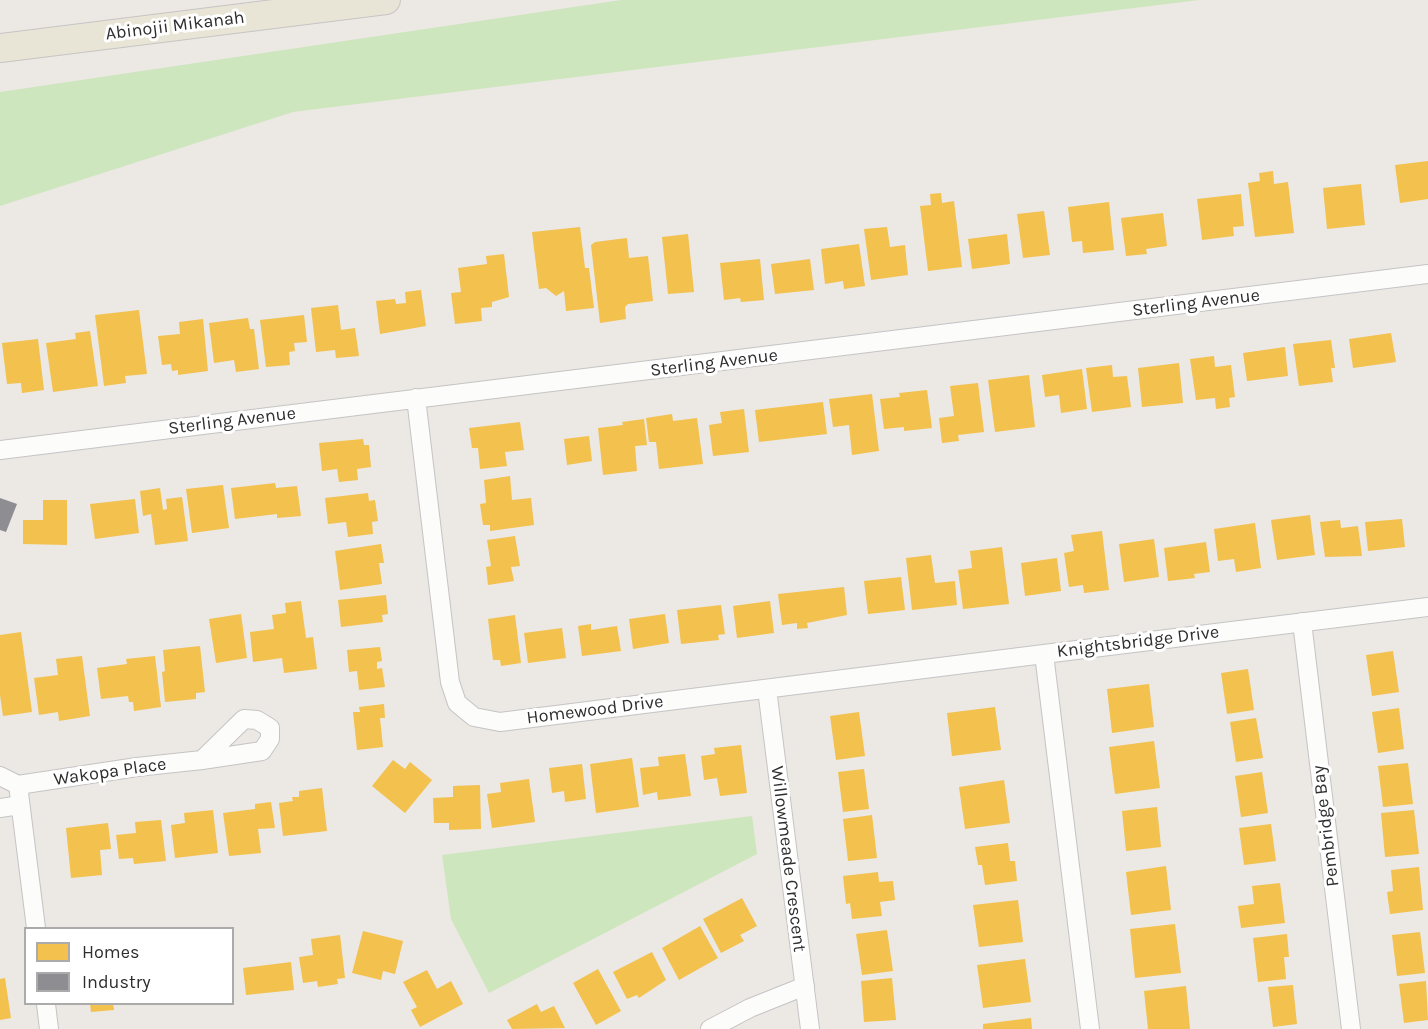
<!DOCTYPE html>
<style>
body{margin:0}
#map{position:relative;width:1428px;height:1029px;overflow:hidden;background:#ece8e4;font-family:Karla,sans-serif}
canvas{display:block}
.legend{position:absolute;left:24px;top:927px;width:210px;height:78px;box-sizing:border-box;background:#fff;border:2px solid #ababab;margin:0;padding:8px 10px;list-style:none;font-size:18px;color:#2e2e2e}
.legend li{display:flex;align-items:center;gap:12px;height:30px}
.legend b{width:30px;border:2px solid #ababab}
</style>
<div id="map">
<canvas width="1428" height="1029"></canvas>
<ul class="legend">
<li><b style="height:16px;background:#f2c14e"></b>Homes</li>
<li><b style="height:16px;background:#8d8d92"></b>Industry</li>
</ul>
</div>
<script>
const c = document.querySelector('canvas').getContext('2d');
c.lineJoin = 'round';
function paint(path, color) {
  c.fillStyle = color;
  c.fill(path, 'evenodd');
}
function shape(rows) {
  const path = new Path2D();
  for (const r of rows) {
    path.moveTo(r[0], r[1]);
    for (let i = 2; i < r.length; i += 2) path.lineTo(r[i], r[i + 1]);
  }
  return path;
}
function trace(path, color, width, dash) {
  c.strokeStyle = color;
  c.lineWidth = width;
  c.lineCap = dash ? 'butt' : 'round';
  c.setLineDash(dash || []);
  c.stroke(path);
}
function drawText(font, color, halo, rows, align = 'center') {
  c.font = font + ' Karla,sans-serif';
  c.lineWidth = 6;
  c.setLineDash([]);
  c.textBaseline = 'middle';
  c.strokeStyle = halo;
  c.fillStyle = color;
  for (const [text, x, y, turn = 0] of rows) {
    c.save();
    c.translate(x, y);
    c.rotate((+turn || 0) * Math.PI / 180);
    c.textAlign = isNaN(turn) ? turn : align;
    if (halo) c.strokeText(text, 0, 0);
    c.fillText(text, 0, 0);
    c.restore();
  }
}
paint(shape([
 [621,0,1199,0,293,112,0,206,0,92],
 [752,816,757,854,489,993,451,919,442,855]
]), '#cee6be');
paint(shape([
 [1428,161,1428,199,1400,203,1395,165],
 [1273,171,1274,184,1288,182,1294,233,1255,237,1248,183,1260,181,1259,173],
 [1361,184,1365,225,1327,229,1323,188],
 [941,193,942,203,954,201,962,267,928,271,920,206,931,205,930,194],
 [1241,194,1244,226,1233,227,1234,236,1202,240,1197,199],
 [1109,202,1114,250,1083,253,1082,241,1072,242,1068,207],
 [1044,211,1050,255,1023,258,1017,214],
 [1163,213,1167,246,1146,249,1147,254,1126,256,1121,218],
 [580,227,585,268,589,268,594,308,566,311,564,291,556,296,546,288,539,289,532,232],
 [887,227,890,247,905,245,908,275,871,280,864,229],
 [688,234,694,292,668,294,662,237],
 [1007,234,1010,264,972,269,968,239],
 [627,238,629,258,648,256,653,301,628,304,625,307,626,319,600,323,591,245,595,242],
 [859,244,865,286,844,289,843,281,825,284,821,249],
 [504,254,509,297,492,302,492,307,481,308,482,321,455,324,451,293,461,292,458,268,487,264,486,256],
 [760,259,764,300,741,302,740,298,724,300,720,263],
 [810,259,814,290,775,294,771,264],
 [421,290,426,326,380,334,376,301,395,299,396,304,406,303,405,292],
 [338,305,341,330,355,328,359,356,336,358,335,350,316,352,311,308],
 [139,310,147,374,125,376,126,383,104,386,95,315],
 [304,315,307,342,294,343,295,351,289,352,290,365,266,367,260,320],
 [248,318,250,329,254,329,259,369,236,372,234,360,214,363,209,323],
 [203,319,208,371,178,375,178,370,172,371,171,364,162,365,158,336,180,334,179,322],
 [90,331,98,386,53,392,46,343,76,339,75,333],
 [1391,333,1396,362,1353,368,1349,339],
 [38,339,44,390,22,393,21,383,7,384,2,343],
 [1331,340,1335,368,1331,368,1333,382,1299,386,1293,344],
 [1285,347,1288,376,1247,381,1243,353],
 [1214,356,1215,367,1231,365,1235,397,1229,398,1230,407,1216,409,1215,398,1196,400,1190,359],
 [1179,363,1183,403,1142,407,1138,368],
 [1112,365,1113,377,1127,376,1131,407,1092,412,1086,368],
 [1082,369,1087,409,1061,413,1059,395,1045,397,1042,375],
 [1029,375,1035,427,995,432,988,380],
 [978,383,984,432,958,435,959,441,942,443,939,418,954,416,950,386],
 [927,390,932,428,904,431,904,427,884,429,880,399,900,397,899,393],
 [872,394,879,451,852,455,849,425,833,427,829,399],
 [823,402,827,434,759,442,755,410],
 [744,409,749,452,713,456,709,425,722,423,720,412],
 [672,414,673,421,697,418,703,464,659,469,656,442,649,442,646,418],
 [644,419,647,445,635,446,637,471,603,475,598,428,623,425,622,422],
 [520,422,524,450,505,452,507,466,480,469,478,448,472,448,469,428],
 [589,436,592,461,567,465,564,439],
 [363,439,364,445,369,445,371,467,357,469,358,480,339,482,337,469,322,471,319,443],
 [510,476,512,500,531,498,534,525,490,531,490,525,483,525,480,504,486,503,484,480],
 [275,483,276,488,297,486,301,516,277,518,277,514,235,519,231,488],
 [223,485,229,528,192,533,186,489],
 [160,488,163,510,167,509,166,499,182,497,188,541,155,545,151,514,143,516,140,491],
 [368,493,369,501,375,500,378,521,372,522,373,534,348,537,346,522,328,524,325,498],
 [135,499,139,533,95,539,90,504],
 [43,500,67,500,67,545,23,544,23,520,43,520],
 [1310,515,1315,555,1277,560,1271,520],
 [1402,519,1405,547,1368,551,1365,522],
 [1340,520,1341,528,1358,526,1362,556,1325,557,1320,522],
 [1255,523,1261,568,1236,572,1234,559,1218,561,1214,529],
 [1102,531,1109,590,1084,593,1083,585,1069,587,1064,553,1074,551,1071,535],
 [515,536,520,566,511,567,514,581,488,585,486,567,491,566,487,540],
 [1154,539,1159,577,1124,582,1119,544],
 [1206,542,1210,572,1194,574,1195,578,1168,581,1164,548],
 [381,544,384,563,379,563,382,584,340,590,335,551],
 [1002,547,1009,604,963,609,958,570,972,568,970,551],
 [931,555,935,583,955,581,957,605,912,610,906,558],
 [1057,558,1061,591,1025,596,1021,563],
 [901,577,905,610,868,614,864,581],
 [844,587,847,615,807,623,808,628,797,629,797,623,782,625,778,594],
 [386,595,388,614,382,615,383,622,341,627,338,600],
 [301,601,306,638,313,637,317,669,284,673,282,658,253,662,250,632,274,629,272,615,286,613,285,603],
 [770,601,774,633,737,638,733,606],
 [721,605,725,634,718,635,719,640,681,644,677,610],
 [241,614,247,658,216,663,209,619],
 [665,614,669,643,633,649,629,619],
 [515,615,521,663,501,666,500,660,493,660,488,619],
 [591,624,591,630,617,626,621,651,582,656,578,626],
 [562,628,566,658,528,663,524,633],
 [21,632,32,712,3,716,0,695,0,635],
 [200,646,205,692,196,693,196,699,165,702,162,672,165,671,163,650],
 [380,647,382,661,377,662,377,669,382,668,385,687,359,690,357,671,349,672,347,650],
 [1393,651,1399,692,1372,696,1366,655],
 [82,656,90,716,59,721,58,712,39,715,34,678,58,675,56,659],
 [155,656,161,707,134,711,133,702,129,702,128,696,101,699,97,668,127,664,126,659],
 [1248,669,1254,710,1227,714,1221,673],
 [1149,684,1154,727,1112,733,1107,689],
 [384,704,385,718,380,718,383,747,357,750,353,712,360,712,359,707],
 [995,707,1001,750,952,756,947,713],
 [1399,708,1404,749,1378,753,1372,712],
 [859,712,865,756,836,760,830,716],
 [1256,718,1263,758,1236,762,1230,722],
 [1154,741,1160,788,1115,794,1109,747],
 [741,745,747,793,720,796,717,778,704,780,701,756,715,754,714,748],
 [685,754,691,796,658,800,657,792,643,795,640,768,659,766,658,757],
 [632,758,639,807,596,813,590,764],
 [393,760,405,769,410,762,432,780,405,813,372,786],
 [1408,763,1413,804,1383,807,1378,766],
 [582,764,586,799,565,802,564,791,552,793,549,768],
 [864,769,869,809,843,812,838,772],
 [1262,772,1268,813,1241,817,1235,776],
 [529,779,535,822,492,828,487,794,501,792,500,783],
 [1004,780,1010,823,965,829,959,787],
 [480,785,481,829,449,830,449,823,434,823,433,798,453,797,453,786],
 [322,788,327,831,283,836,279,803,293,801,292,797,299,797,299,791],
 [271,802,275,828,258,829,261,853,229,856,223,813,255,809,255,804],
 [1157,807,1161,847,1126,851,1122,811],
 [213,810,218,853,175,858,171,825,185,823,184,813],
 [1414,810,1419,854,1385,857,1381,813],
 [872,815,877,858,848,861,843,819],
 [161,820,166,861,134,864,133,858,119,859,116,835,136,833,135,822],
 [108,823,111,849,100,850,102,875,71,878,66,828],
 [1271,824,1276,861,1244,865,1239,828],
 [1008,843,1010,861,1015,861,1017,881,985,885,982,865,978,865,975,847],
 [1166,866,1171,910,1131,915,1126,872],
 [1419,867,1423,910,1390,914,1387,892,1393,891,1391,870],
 [878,872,879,882,893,881,895,900,880,902,882,916,852,919,850,903,846,904,843,876],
 [1280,883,1285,923,1241,928,1238,906,1254,904,1252,886],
 [742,898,757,926,740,935,744,941,721,953,703,919],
 [1018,900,1023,942,979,947,973,905],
 [1175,924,1181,973,1135,978,1130,929],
 [700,926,718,958,679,980,662,948],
 [887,930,893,971,862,975,856,934],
 [363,931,403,941,395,974,383,971,381,980,352,973],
 [1420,932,1425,973,1397,976,1392,935],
 [1287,934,1289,957,1284,957,1286,979,1258,982,1253,938],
 [340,935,345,978,337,979,338,984,318,987,317,981,303,983,299,957,313,955,311,939],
 [652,952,666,980,639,998,637,995,627,999,613,972],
 [1025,959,1031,1002,983,1008,977,965],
 [291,962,294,990,246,995,243,968],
 [598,969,621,1011,596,1025,573,983],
 [427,970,437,989,451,981,463,1004,420,1027,411,1010,417,1007,403,982],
 [5,978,11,1018,0,1020,0,979],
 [892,978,896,1020,864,1022,861,981],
 [1426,981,1428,1020,1404,1023,1399,984],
 [1293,985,1297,1024,1273,1027,1268,987],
 [1186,986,1190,1029,1148,1029,1144,991],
 [90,1004,113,1004,114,1010,91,1012],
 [537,1004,541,1012,554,1006,565,1028,512,1029,507,1020],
 [1031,1018,1032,1029,983,1029,983,1024]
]), '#f2c14e');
paint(shape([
 [0,498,17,504,6,532,0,530]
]), '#8d8d92');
const minor = shape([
 [416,398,450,682,457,703,474,717,500,722,1044,654],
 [0,450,1428,274],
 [1302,622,1351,1029],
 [767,689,810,1029],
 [0,776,18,785],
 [0,808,20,805],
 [36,928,18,785,137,767,202,760,262,751,270,739,270,728,257,720,244,719,202,760],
 [46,1004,49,1029],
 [710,1029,750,1008,805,986],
 [1090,1029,1044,654,1428,607]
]);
const primary = shape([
 [0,48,386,0]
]);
trace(minor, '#c5c4c5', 20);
trace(primary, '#c6c5c4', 30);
trace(minor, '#fcfcfb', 18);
trace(primary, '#e8e4d6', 28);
drawText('18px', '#2e2e2e', '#fff', [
 ["Abinojii Mikanah",175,26,-7],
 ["Sterling Avenue",1196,303,-7],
 ["Sterling Avenue",714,363,-7],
 ["Sterling Avenue",232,421,-7],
 ["Knightsbridge Drive",1138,642,-7],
 ["Homewood Drive",595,710,-7],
 ["Wakopa Place",110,772,-8],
 ["Pembridge Bay",1326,826,-97],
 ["Willowmeade Crescent",788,859,83]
]);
</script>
